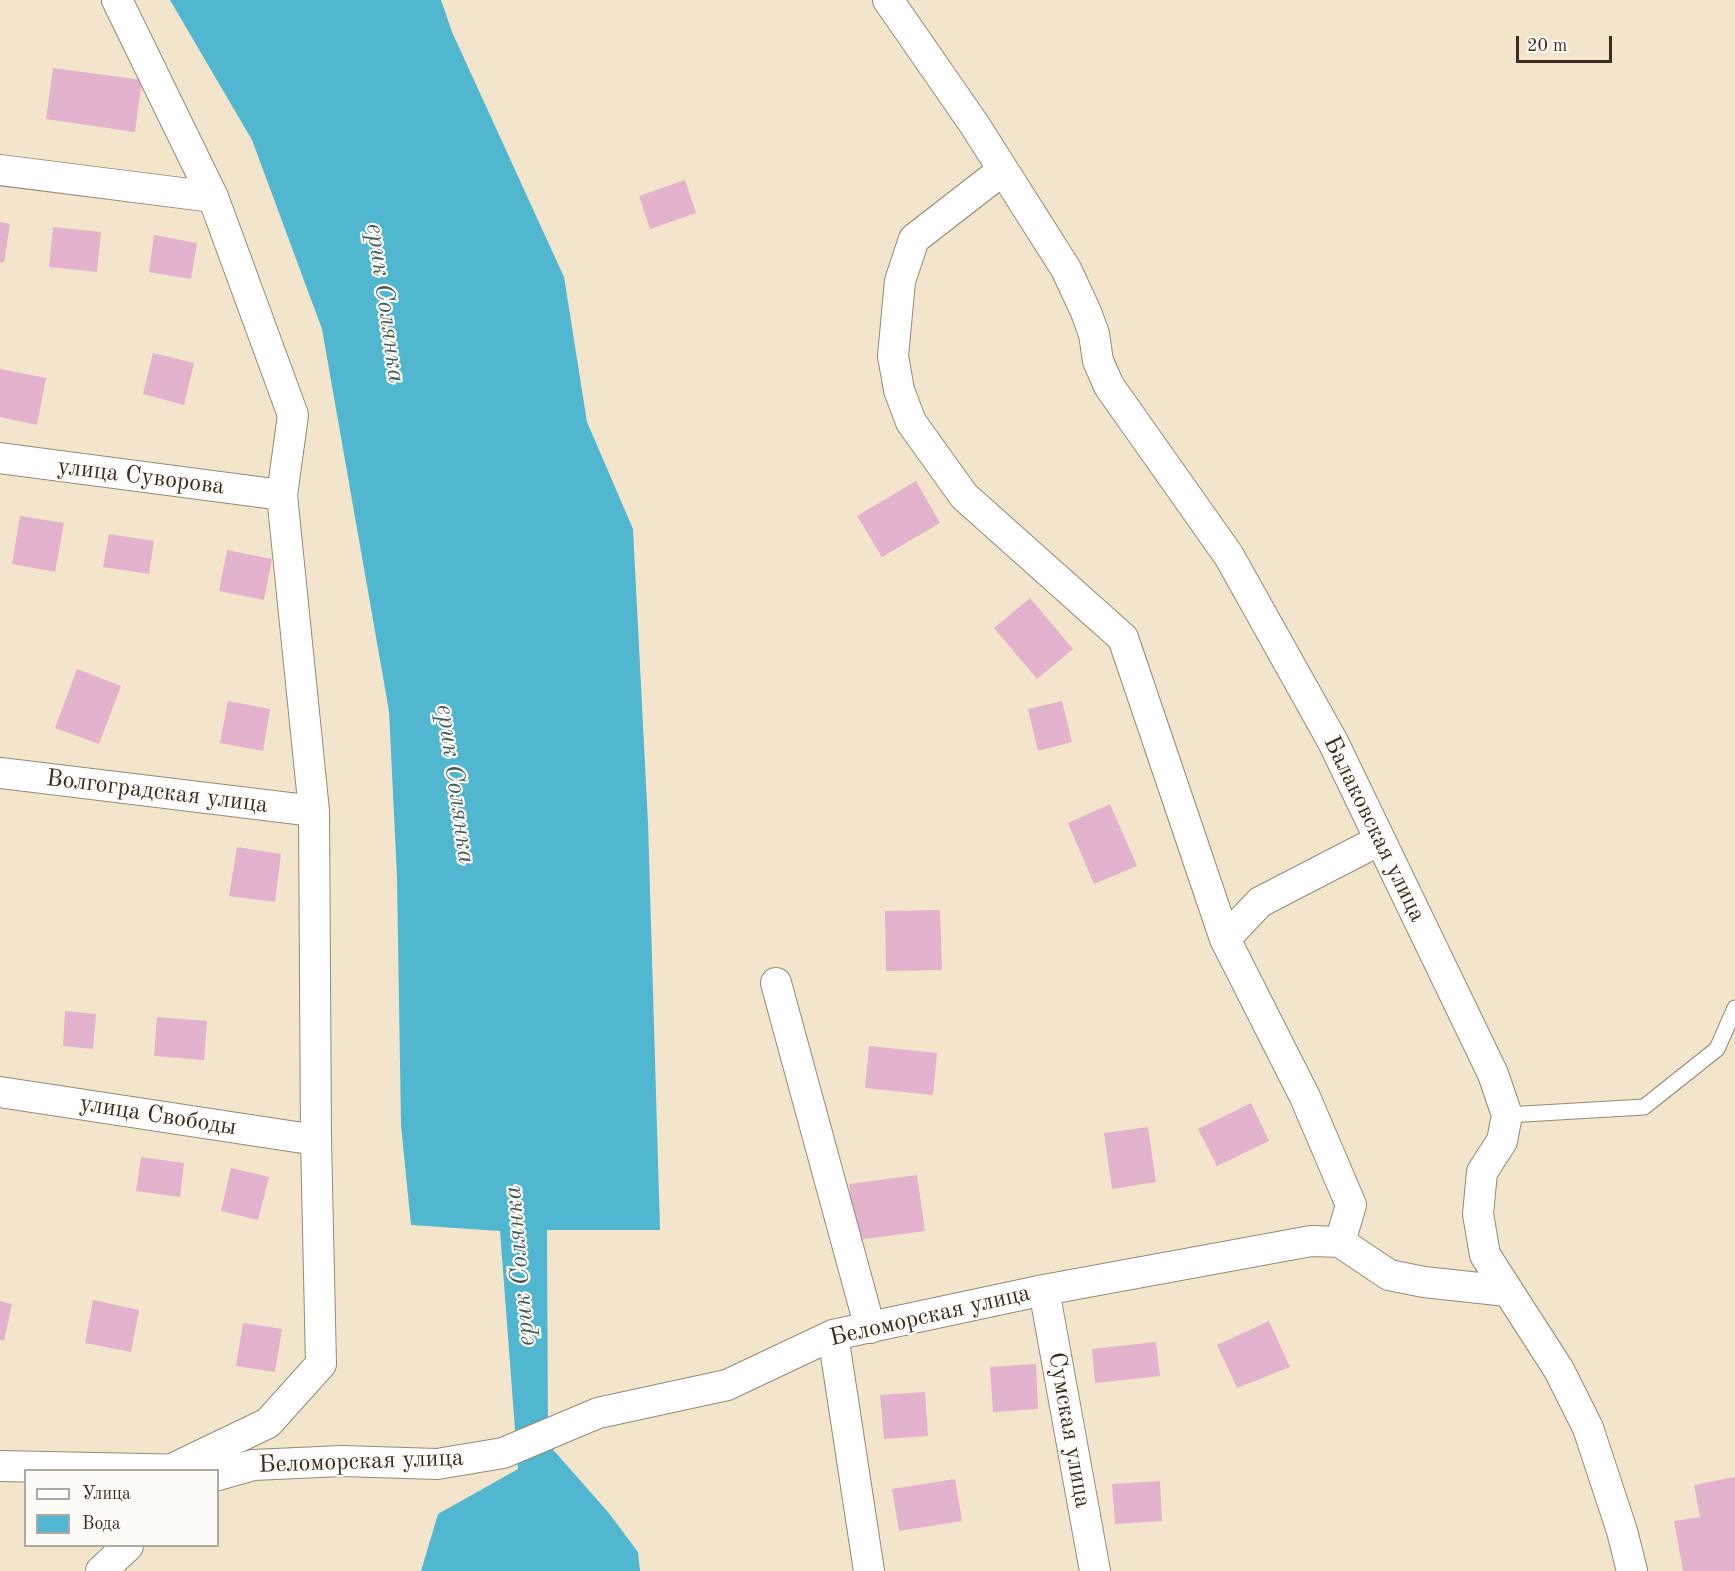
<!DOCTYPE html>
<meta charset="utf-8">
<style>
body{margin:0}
#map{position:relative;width:1735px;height:1571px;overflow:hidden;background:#f3e5cc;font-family:"Old Standard TT",serif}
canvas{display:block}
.legend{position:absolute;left:24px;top:1469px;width:195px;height:78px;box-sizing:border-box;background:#fdfcf7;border:2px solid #afa8a0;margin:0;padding:8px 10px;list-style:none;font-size:18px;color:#3b2a1e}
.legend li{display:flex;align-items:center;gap:12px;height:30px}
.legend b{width:30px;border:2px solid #afa8a0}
.scale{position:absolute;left:1516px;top:36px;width:96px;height:27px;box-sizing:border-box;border:3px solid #3b2a1e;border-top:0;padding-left:8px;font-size:18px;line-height:21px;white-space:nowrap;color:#3b2a1e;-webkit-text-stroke:4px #fdfcf7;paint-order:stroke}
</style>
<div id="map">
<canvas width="1735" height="1571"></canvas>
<ul class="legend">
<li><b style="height:8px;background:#fff"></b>Улица</li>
<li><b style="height:16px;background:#51b6cf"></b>Вода</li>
</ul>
<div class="scale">20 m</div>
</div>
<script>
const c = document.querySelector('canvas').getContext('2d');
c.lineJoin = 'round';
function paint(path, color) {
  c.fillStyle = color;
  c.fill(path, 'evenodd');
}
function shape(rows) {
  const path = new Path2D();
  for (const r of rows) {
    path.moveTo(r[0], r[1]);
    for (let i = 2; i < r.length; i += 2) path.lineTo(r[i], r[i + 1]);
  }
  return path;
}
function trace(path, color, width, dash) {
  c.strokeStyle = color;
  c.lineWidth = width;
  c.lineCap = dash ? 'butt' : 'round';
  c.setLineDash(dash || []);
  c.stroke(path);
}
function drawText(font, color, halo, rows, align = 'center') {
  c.font = font + ' "Old Standard TT",serif';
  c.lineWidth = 4.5;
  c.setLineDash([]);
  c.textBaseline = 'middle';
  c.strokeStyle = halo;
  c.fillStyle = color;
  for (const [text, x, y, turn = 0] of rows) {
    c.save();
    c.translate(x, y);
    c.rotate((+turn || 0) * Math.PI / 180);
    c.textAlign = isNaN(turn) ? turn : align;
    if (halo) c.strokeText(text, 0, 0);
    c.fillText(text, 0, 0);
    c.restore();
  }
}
paint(shape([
 [170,0,441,0,452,32,564,277,587,422,633,529,648,823,660,1230,547,1230,548,1444,608,1512,638,1552,640,1571,421,1571,438,1514,518,1469,500,1231,411,1225,401,1125,397,877,389,711,322,329,252,140]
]), '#51b6cf');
paint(shape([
 [53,68,142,80,135,132,46,119],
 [685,180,696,213,650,229,639,196],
 [0,222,10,224,4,263,0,262],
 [53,227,101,232,97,272,49,267],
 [154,235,197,243,191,279,149,272],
 [153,353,194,363,184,405,143,394],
 [0,369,46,378,37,425,0,417],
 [916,481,940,523,882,557,857,516],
 [20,516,64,523,55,572,12,564],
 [109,534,154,541,149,574,103,567],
 [227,550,272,559,264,600,219,591],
 [1030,598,1073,649,1037,679,994,628],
 [77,669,121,686,99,744,55,728],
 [228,701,270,709,263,751,220,743],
 [1062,701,1072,742,1038,751,1028,709],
 [1110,804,1137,866,1094,884,1068,823],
 [237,847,281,854,275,902,229,896],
 [940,910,942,970,886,971,885,911],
 [65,1011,96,1014,93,1049,63,1046],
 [157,1017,207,1021,204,1060,154,1056],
 [869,1046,937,1053,933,1095,865,1088],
 [1251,1103,1269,1141,1217,1166,1198,1129],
 [1148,1127,1156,1182,1112,1189,1104,1133],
 [141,1157,184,1163,180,1197,136,1191],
 [231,1168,269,1177,258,1220,221,1211],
 [917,1175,925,1231,857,1240,849,1184],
 [93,1300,139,1310,131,1352,85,1343],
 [0,1301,12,1304,4,1341,0,1340],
 [1269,1321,1290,1367,1237,1388,1217,1345],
 [243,1323,282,1329,275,1372,236,1366],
 [1156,1342,1160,1376,1095,1383,1092,1349],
 [1036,1364,1038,1409,993,1412,990,1367],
 [925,1392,928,1436,884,1439,880,1395],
 [1735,1477,1735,1571,1683,1571,1674,1521,1700,1517,1694,1485],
 [955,1479,962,1521,899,1531,892,1489],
 [1160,1481,1162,1521,1115,1524,1112,1484]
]), '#e3b2cd');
const service = shape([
 [1507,1115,1644,1107,1717,1049,1735,1008]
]);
const minor = shape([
 [117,0,213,197,293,415,282,495,314,811,316,1140,321,1364,268,1423,172,1469],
 [888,0,974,124,1066,269,1086,312,1094,334,1098,361,1109,386,1229,556,1333,742,1493,1074,1507,1115,1502,1141,1482,1172,1478,1214,1485,1255,1559,1370,1588,1428,1622,1531,1632,1571],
 [0,170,213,197],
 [1003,170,914,239,900,281,893,356,899,390,911,422,964,496,1123,638,1225,939,1305,1097,1351,1205,1340,1242],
 [0,458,282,495],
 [0,773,314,811],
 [1225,939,1260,902,1380,840],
 [776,983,870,1328],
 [0,1092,316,1140],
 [1044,1290,1095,1571],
 [833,1335,869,1571],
 [0,1466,192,1470],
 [218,1475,253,1465,342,1461,437,1464,503,1453,598,1413,727,1385,833,1335,1044,1290,1311,1241,1340,1242,1389,1275,1424,1282,1507,1291],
 [101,1571,128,1546]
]);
trace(service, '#978875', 17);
trace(minor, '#978875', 32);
trace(service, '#fff', 15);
trace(minor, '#fff', 30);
drawText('24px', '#3b2a1e', '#fdfcf7', [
 ["улица Суворова",141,477,7],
 ["Волгоградская улица",157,792,7],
 ["Балаковская улица",1374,829,64],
 ["улица Свободы",158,1116,9],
 ["Беломорская улица",930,1316,-13],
 ["Сумская улица",1069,1430,80],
 ["Беломорская улица",361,1462,-2]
]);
drawText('italic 26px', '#435b5c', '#fdfcf7', [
 ["ерик Солянка",385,303,82],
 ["ерик Солянка",455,784,82],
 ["ерик Солянка",520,1266,-95]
]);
</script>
